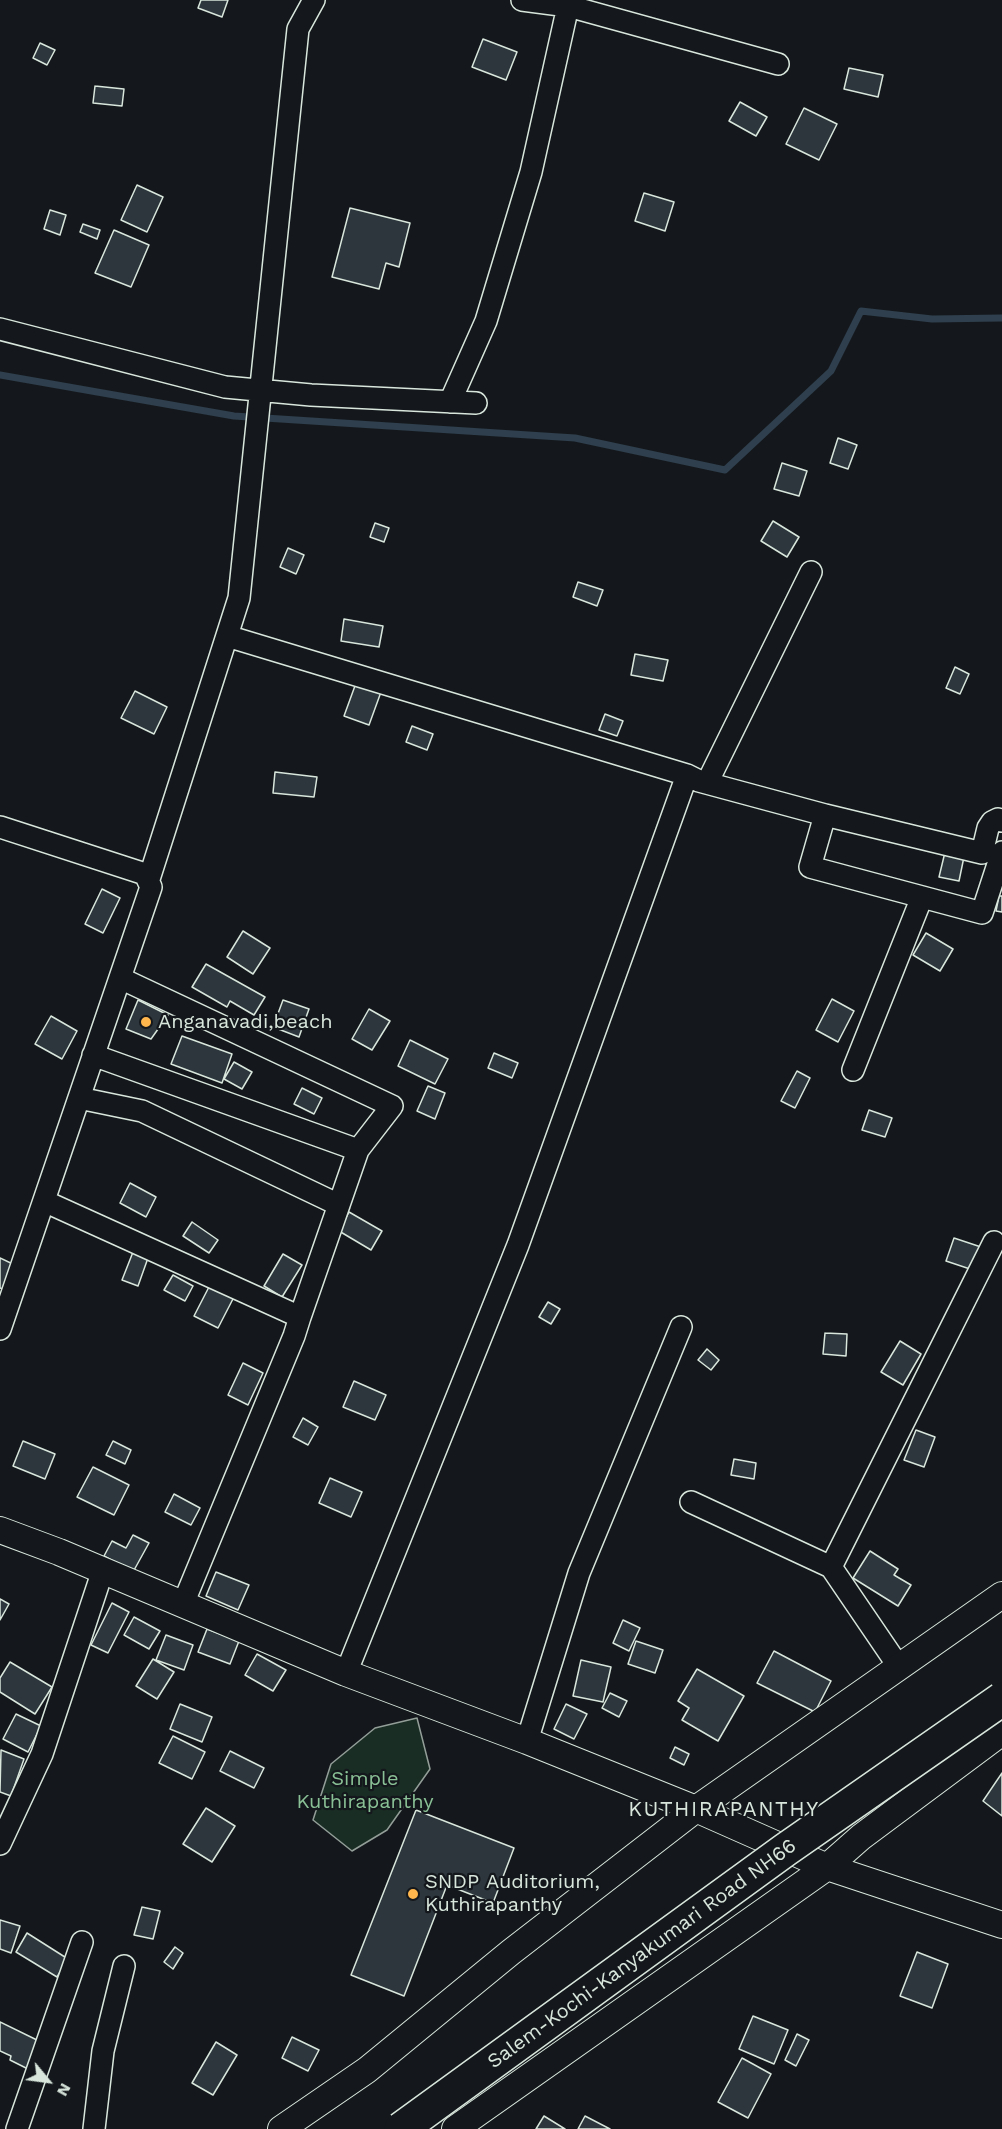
<!DOCTYPE html>
<style>
body{margin:0}
#map{position:relative;width:1002px;height:2129px;overflow:hidden;background:#14181c;font-family:"Work Sans",sans-serif}
canvas{display:block}
.north{position:absolute;left:18px;top:2051px;width:60px;height:60px;-webkit-text-stroke:4px #14181c;paint-order:stroke;rotate:119deg;font-size:16px;font-weight:700;line-height:24px;text-align:center;color:#d8e6dc}
.north::after{content:'';display:block;margin:auto;width:21px;height:27px;background:#d8e6dc;clip-path:polygon(50% 0,100% 100%,50% 72%,0 100%)}
</style>
<div id="map">
<canvas width="1002" height="2129"></canvas>
<div class="north">N</div>
</div>
<script>
const c = document.querySelector('canvas').getContext('2d');
c.lineJoin = 'round';
function paint(path, color) {
  c.fillStyle = color;
  c.fill(path, 'evenodd');
}
function shape(rows) {
  const path = new Path2D();
  for (const r of rows) {
    path.moveTo(r[0], r[1]);
    for (let i = 2; i < r.length; i += 2) path.lineTo(r[i], r[i + 1]);
  }
  return path;
}
function trace(path, color, width, dash) {
  c.strokeStyle = color;
  c.lineWidth = width;
  c.lineCap = dash ? 'butt' : 'round';
  c.setLineDash(dash || []);
  c.stroke(path);
}
function drawText(font, color, halo, rows, align = 'center') {
  c.font = font + ' "Work Sans",sans-serif';
  c.lineWidth = 4.5;
  c.setLineDash([]);
  c.textBaseline = 'middle';
  c.strokeStyle = halo;
  c.fillStyle = color;
  for (const [text, x, y, turn = 0] of rows) {
    c.save();
    c.translate(x, y);
    c.rotate((+turn || 0) * Math.PI / 180);
    c.textAlign = isNaN(turn) ? turn : align;
    if (halo) c.strokeText(text, 0, 0);
    c.fillText(text, 0, 0);
    c.restore();
  }
}
const green = shape([
 [417,1718,430,1769,387,1830,352,1851,313,1820,331,1764,375,1728,417,1718]
]);
paint(green, '#1a2d24');
trace(green, '#939e99', 1.5);
trace(shape([
 [0,375,234,416,575,438,725,470,831,371,861,311,932,319,1002,318]
]), '#2f3f4d', 7);
const building = shape([
 [201,0,228,0,222,17,198,8,201,0],
 [483,39,517,52,506,80,472,67,483,39],
 [40,43,55,50,47,65,33,58,40,43],
 [849,68,883,75,878,97,844,89,849,68],
 [95,86,124,89,122,106,93,103,95,86],
 [740,102,767,117,756,136,729,121,740,102],
 [804,108,837,124,819,160,786,144,804,108],
 [137,185,163,197,147,232,121,220,137,185],
 [644,193,674,202,665,231,635,221,644,193],
 [350,208,410,223,399,267,386,263,379,289,332,277,350,208],
 [50,210,66,215,60,235,44,229,50,210],
 [83,224,100,230,97,239,80,232,83,224],
 [114,230,149,245,131,287,95,273,114,230],
 [838,438,857,445,848,469,830,463,838,438],
 [782,463,807,471,799,496,774,489,782,463],
 [773,521,799,537,787,557,761,541,773,521],
 [375,523,389,528,384,542,370,537,375,523],
 [288,548,304,555,296,574,280,567,288,548],
 [578,582,603,590,597,606,573,597,578,582],
 [344,619,383,626,379,647,341,641,344,619],
 [635,654,668,660,663,681,631,675,635,654],
 [955,667,969,674,960,694,946,688,955,667],
 [356,683,381,692,369,725,344,716,356,683],
 [135,691,167,707,154,734,121,718,135,691],
 [605,714,623,721,617,736,599,730,605,714],
 [412,726,433,734,427,750,406,742,412,726],
 [275,772,317,777,314,797,273,793,275,772],
 [946,848,965,852,959,881,939,877,946,848],
 [102,889,120,898,103,933,85,924,102,889],
 [999,896,1002,896,1002,912,996,911,999,896],
 [243,931,270,948,253,974,227,957,243,931],
 [926,933,953,949,940,971,913,955,926,933],
 [206,964,265,997,254,1015,230,1001,227,1007,192,987,206,964],
 [832,999,854,1011,838,1042,816,1030,832,999],
 [138,1000,168,1015,151,1039,126,1029,138,1000],
 [283,1000,309,1009,299,1037,273,1027,283,1000],
 [369,1009,390,1021,372,1050,352,1039,369,1009],
 [51,1016,77,1031,62,1059,35,1044,51,1016],
 [182,1036,232,1054,222,1083,171,1064,182,1036],
 [410,1040,448,1059,435,1084,398,1066,410,1040],
 [494,1053,518,1063,512,1078,488,1068,494,1053],
 [234,1062,252,1072,242,1089,224,1079,234,1062],
 [797,1071,810,1078,795,1108,781,1101,797,1071],
 [428,1086,445,1093,435,1119,417,1111,428,1086],
 [302,1088,322,1098,314,1114,294,1104,302,1088],
 [869,1110,892,1118,885,1137,862,1130,869,1110],
 [130,1183,156,1197,146,1217,120,1203,130,1183],
 [349,1212,382,1231,371,1250,339,1231,349,1212],
 [192,1222,218,1240,209,1253,183,1236,192,1222],
 [954,1238,987,1249,979,1272,946,1261,954,1238],
 [133,1252,148,1258,138,1286,122,1280,133,1252],
 [283,1254,302,1265,282,1297,264,1286,283,1254],
 [0,1258,17,1266,5,1290,0,1288,0,1258],
 [173,1275,193,1286,185,1301,164,1290,173,1275],
 [211,1283,235,1295,218,1328,194,1316,211,1283],
 [548,1302,560,1309,551,1324,539,1317,548,1302],
 [825,1333,847,1334,846,1356,823,1354,825,1333],
 [900,1341,921,1354,903,1385,881,1372,900,1341],
 [707,1349,719,1360,711,1370,698,1360,707,1349],
 [243,1363,263,1373,248,1405,228,1395,243,1363],
 [354,1381,386,1395,375,1420,343,1407,354,1381],
 [303,1418,318,1427,308,1445,293,1437,303,1418],
 [916,1430,935,1437,924,1467,904,1460,916,1430],
 [23,1441,55,1454,45,1479,13,1466,23,1441],
 [113,1441,131,1450,125,1464,106,1455,113,1441],
 [734,1459,756,1463,754,1479,731,1475,734,1459],
 [93,1467,129,1485,114,1515,77,1497,93,1467],
 [330,1478,362,1492,351,1517,319,1503,330,1478],
 [174,1494,200,1508,191,1525,165,1512,174,1494],
 [133,1535,149,1543,133,1572,104,1556,112,1541,126,1548,133,1535],
 [870,1551,898,1569,894,1575,911,1585,898,1606,853,1578,870,1551],
 [216,1572,249,1585,238,1610,206,1596,216,1572],
 [0,1599,9,1604,0,1620,0,1599],
 [112,1603,129,1612,108,1653,91,1645,112,1603],
 [134,1617,160,1631,149,1649,124,1635,134,1617],
 [623,1620,640,1628,629,1651,613,1643,623,1620],
 [207,1629,239,1641,230,1664,198,1652,207,1629],
 [166,1635,193,1645,184,1670,156,1660,166,1635],
 [636,1641,663,1650,655,1673,628,1664,636,1641],
 [774,1651,831,1681,815,1712,757,1683,774,1651],
 [257,1654,286,1670,273,1691,245,1675,257,1654],
 [153,1659,174,1672,157,1699,136,1686,153,1659],
 [581,1660,611,1667,603,1702,573,1696,581,1660],
 [10,1662,52,1687,35,1714,0,1692,0,1678,10,1662],
 [697,1669,744,1696,718,1741,682,1720,689,1708,678,1701,697,1669],
 [610,1693,627,1701,619,1717,602,1708,610,1693],
 [180,1704,212,1717,202,1742,170,1729,180,1704],
 [566,1704,587,1714,574,1739,554,1729,566,1704],
 [16,1714,41,1726,28,1752,3,1739,16,1714],
 [173,1736,205,1752,192,1779,159,1763,173,1736],
 [675,1747,689,1754,684,1765,670,1758,675,1747],
 [1,1750,24,1759,11,1796,0,1792,1,1750],
 [230,1751,264,1768,254,1788,220,1771,230,1751],
 [1002,1773,1002,1816,983,1801,1002,1773],
 [206,1808,235,1826,212,1862,183,1844,206,1808],
 [416,1810,514,1848,493,1903,447,1885,404,1996,351,1975,416,1810],
 [142,1907,160,1911,153,1939,134,1935,142,1907],
 [0,1920,20,1926,11,1953,0,1949,0,1920],
 [27,1933,68,1959,57,1977,16,1952,27,1933],
 [175,1947,183,1953,173,1969,164,1962,175,1947],
 [917,1952,948,1964,932,2008,900,1996,917,1952],
 [753,2016,788,2030,774,2064,739,2049,753,2016],
 [0,2022,41,2042,28,2069,10,2060,11,2056,0,2051,0,2022],
 [797,2034,809,2040,796,2066,785,2060,797,2034],
 [292,2037,319,2050,308,2071,282,2058,292,2037],
 [216,2042,237,2055,213,2095,192,2083,216,2042],
 [742,2058,771,2074,748,2118,718,2102,742,2058],
 [544,2116,565,2129,536,2129,544,2116],
 [585,2116,610,2129,578,2129,585,2116]
]);
paint(building, '#2c363c');
trace(building, '#d8e6dc', 1.5);
const minor = shape([
 [522,0,568,6,778,64],
 [0,329,225,387,311,395,476,403],
 [450,402,486,321,531,172,568,6,572,0],
 [227,636,687,775],
 [707,783,811,572],
 [825,815,810,867,982,913,1002,852],
 [0,827,145,874,151,887,0,1329],
 [149,879,239,598,298,29,314,0],
 [93,1055,358,1150],
 [853,1070,922,897],
 [79,1098,142,1111,339,1205],
 [44,1201,300,1317,358,1150,392,1106,120,978],
 [691,1502,831,1567,994,1242],
 [831,1567,899,1667],
 [183,1604,294,1336,300,1317],
 [346,1673,518,1245,687,775,699,781,825,815,982,853,988,828,992,822,998,819,1002,821],
 [527,1741,579,1573,681,1327],
 [0,1844,42,1754,103,1570],
 [17,2129,82,1942],
 [94,2129,103,2051,124,1966]
]);
const tertiary = shape([
 [0,1530,59,1552,346,1673,527,1741,696,1809,827,1867,1002,1925],
 [281,2129,367,2070,511,1952,696,1809,1002,1595],
 [455,2129,827,1867,861,1837,1002,1732]
]);
trace(minor, '#d8e6dc', 24);
trace(tertiary, '#d8e6dc', 28);
trace(minor, '#14181c', 21);
trace(tertiary, '#14181c', 26);
const trunkBridge = shape([
 [401,2129,785,1850,1002,1699]
]);
trace(trunkBridge, '#d8e6dc', 36, []);
trace(trunkBridge, '#14181c', 33);
for (const [x, y, r, color] of [
 [146,1022,6,"#ffb74d"],
 [413,1894,6,"#ffb74d"]
]) {
  const dot = new Path2D();
  dot.arc(x, y, r, 0, 2 * Math.PI);
  c.fillStyle = color;
  c.fill(dot);
  trace(dot, '#14181c', 2);
}
drawText('20px', '#d8e6dc', '#14181c', [
 ["Anganavadi,beach",158,1022],
 ["SNDP Auditorium,",425,1882],
 ["Kuthirapanthy",425,1905]
], 'left');
drawText('20px', '#8ac095', '#14181c', [
 ["Simple",365,1779],
 ["Kuthirapanthy",365,1802]
]);
drawText('20px', '#d8e6dc', '#14181c', [
 ["Salem-Kochi-Kanyakumari Road NH66",642,1954,-36]
]);
c.letterSpacing = '1.5px';
drawText('21px', '#d8e6dc', '#14181c', [
 ["KUTHIRAPANTHY",724,1810]
]);
c.letterSpacing = '0px';
</script>
